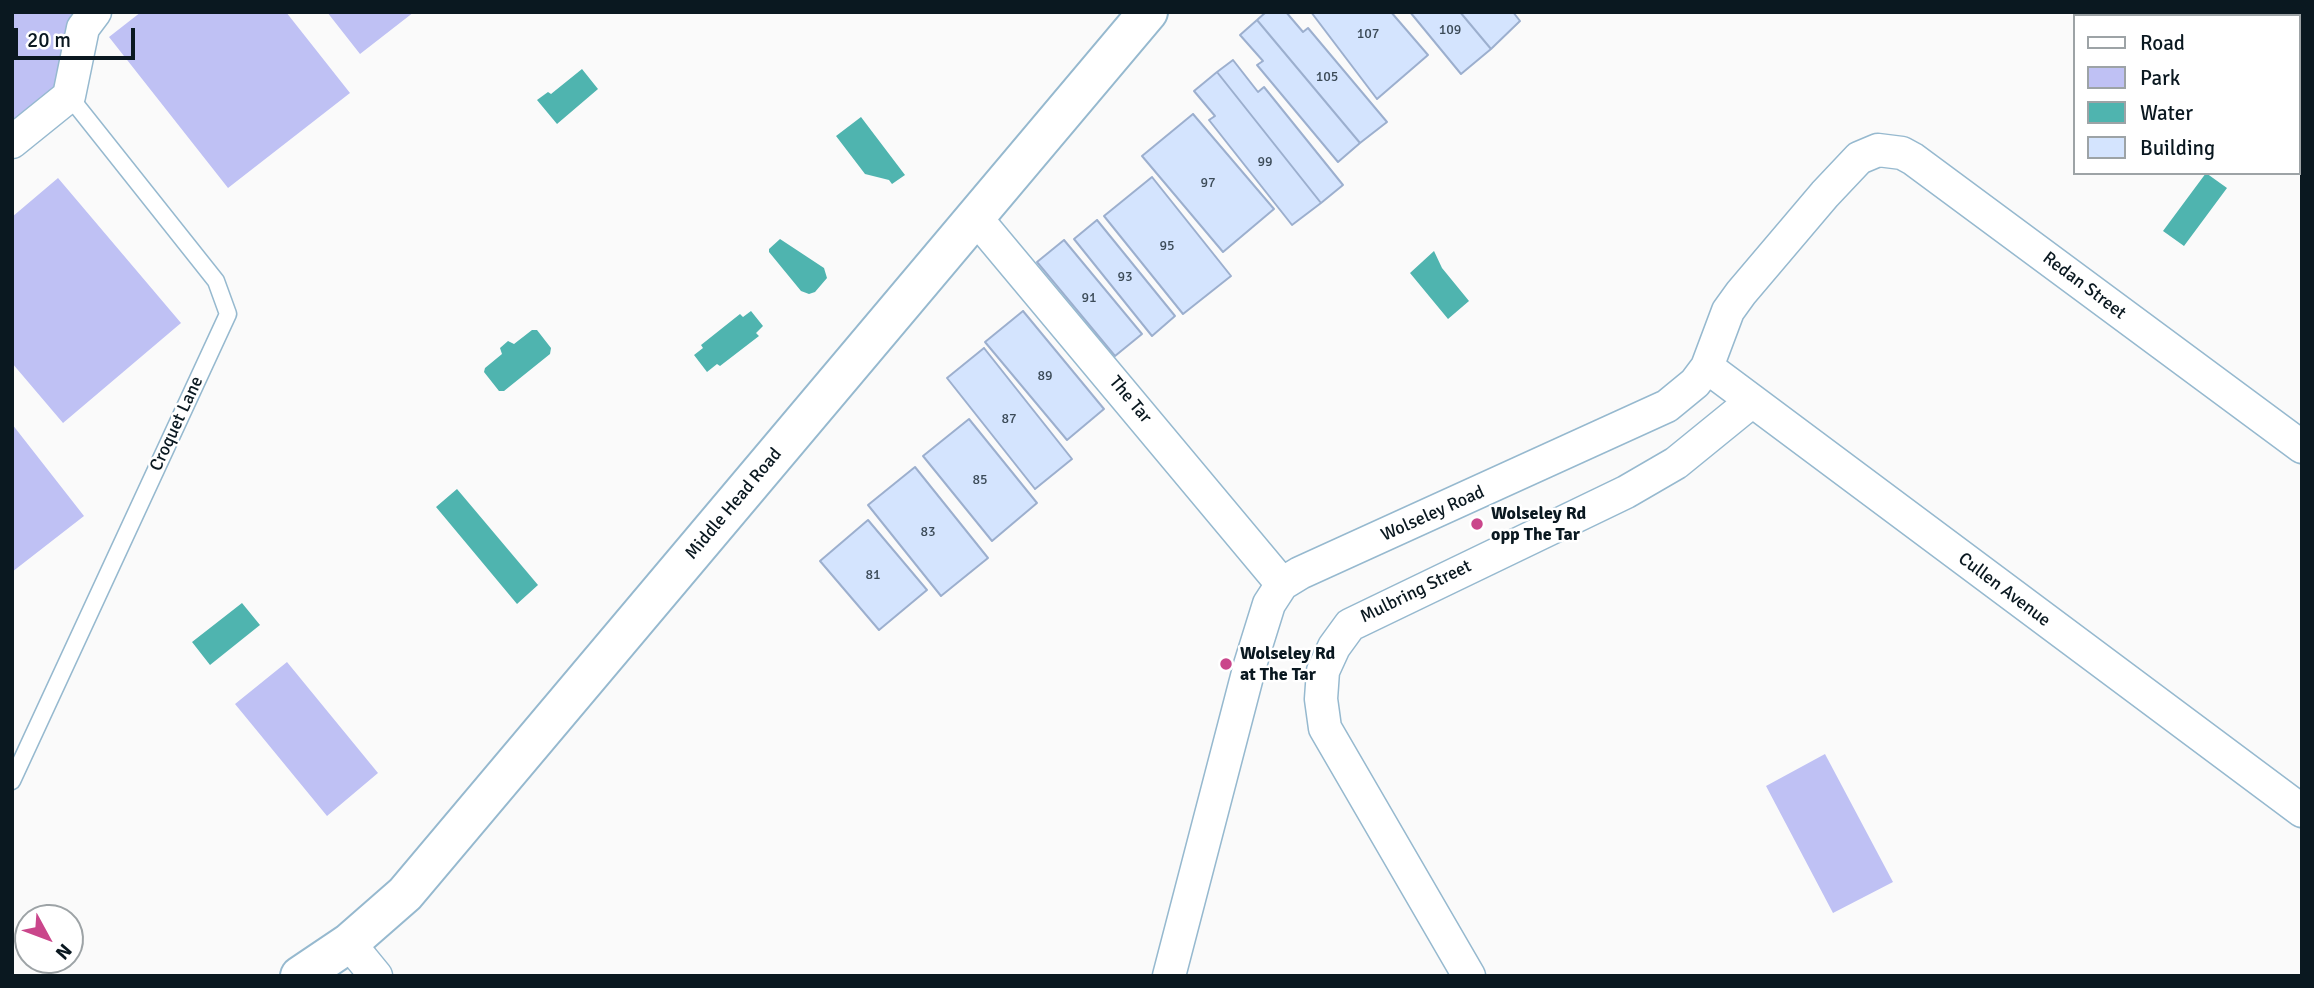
<!DOCTYPE html>
<style>
body{margin:0}
#map{position:relative;width:2314px;height:988px;overflow:hidden;background:#fafafa;font-family:Signika,sans-serif}
canvas{display:block}
.frame{position:absolute;inset:0;border:14px solid #0a1820;pointer-events:none}
.legend{position:absolute;left:2073px;top:14px;width:228px;height:161px;box-sizing:border-box;background:#fff;border:2px solid #9da3a6;margin:0;padding:9px 12px;list-style:none;font-size:21px;color:#0a1820}
.legend li{display:flex;align-items:center;gap:14px;height:35px}
.legend b{width:35px;border:2px solid #9da3a6}
.north{position:absolute;left:14px;top:904px;width:70px;height:70px;box-sizing:border-box;background:#fff;border:2px solid #9da3a6;border-radius:50%;rotate:131deg;font-size:19px;font-weight:700;line-height:28px;text-align:center;color:#0a1820}
.north::after{content:'';display:block;margin:auto;width:24px;height:32px;background:#ca468b;clip-path:polygon(50% 0,100% 100%,50% 72%,0 100%)}
.scale{position:absolute;left:14px;top:28px;width:121px;height:32px;box-sizing:border-box;border:4px solid #0a1820;border-top:0;padding-left:9px;font-size:21px;line-height:24px;white-space:nowrap;color:#0a1820;-webkit-text-stroke:5px #fff;paint-order:stroke}
</style>
<div id="map">
<canvas width="2314" height="988"></canvas>
<div class="frame"></div>
<ul class="legend">
<li><b style="height:9px;background:#fff"></b>Road</li>
<li><b style="height:19px;background:#bfc1f4"></b>Park</li>
<li><b style="height:19px;background:#4fb4af"></b>Water</li>
<li><b style="height:19px;background:#d4e4fe"></b>Building</li>
</ul>
<div class="north">N</div>
<div class="scale">20 m</div>
</div>
<script>
const c = document.querySelector('canvas').getContext('2d');
c.lineJoin = 'round';
function paint(path, color) {
  c.fillStyle = color;
  c.fill(path, 'evenodd');
}
function shape(rows) {
  const path = new Path2D();
  for (const r of rows) {
    path.moveTo(r[0], r[1]);
    for (let i = 2; i < r.length; i += 2) path.lineTo(r[i], r[i + 1]);
  }
  return path;
}
function trace(path, color, width, dash) {
  c.strokeStyle = color;
  c.lineWidth = width;
  c.lineCap = dash ? 'butt' : 'round';
  c.setLineDash(dash || []);
  c.stroke(path);
}
function drawText(font, color, halo, rows, align = 'center') {
  c.font = font + ' Signika,sans-serif';
  c.lineWidth = 5;
  c.setLineDash([]);
  c.textBaseline = 'middle';
  c.strokeStyle = halo;
  c.fillStyle = color;
  for (const [text, x, y, turn = 0] of rows) {
    c.save();
    c.translate(x, y);
    c.rotate((+turn || 0) * Math.PI / 180);
    c.textAlign = isNaN(turn) ? turn : align;
    if (halo) c.strokeText(text, 0, 0);
    c.fillText(text, 0, 0);
    c.restore();
  }
}
paint(shape([
 [12,12,95,12,69,96,12,142],
 [141,12,286,12,350,93,228,188,109,37],
 [327,12,414,12,360,54],
 [58,178,181,323,63,423,12,363,12,217],
 [12,424,84,516,12,572],
 [287,662,378,773,327,816,235,704],
 [1825,754,1893,882,1833,913,1766,786]
]), '#bfc1f4');
paint(shape([
 [582,69,598,89,557,124,537,100,548,92,551,94],
 [861,117,905,175,892,184,889,180,865,174,836,136],
 [2206,173,2227,188,2184,246,2163,231],
 [780,239,824,268,827,278,815,292,809,294,801,291,769,252,769,249],
 [1434,251,1442,268,1469,301,1448,319,1410,273],
 [751,311,763,326,756,333,759,336,720,366,717,364,707,372,694,355,703,348,701,345,740,314,743,317],
 [532,330,537,330,551,348,550,354,504,391,499,391,484,372,485,368,502,354,500,348,508,341,514,344],
 [457,489,538,585,517,604,436,507],
 [242,603,260,625,210,665,192,642]
]), '#4fb4af');
const building = shape([
 [1266,12,1286,12,1303,32,1308,28,1387,122,1360,143,1257,20,1266,12],
 [1311,12,1391,12,1428,55,1377,99,1311,12],
 [1410,12,1460,12,1491,49,1461,74,1410,12],
 [1460,12,1513,12,1520,21,1491,49,1460,12],
 [1257,20,1360,143,1338,162,1257,65,1263,61,1240,35,1257,20],
 [1233,60,1258,92,1264,87,1343,185,1321,203,1217,72,1233,60],
 [1217,72,1321,203,1292,225,1209,120,1215,116,1194,91,1217,72],
 [1193,114,1274,209,1223,252,1142,156,1193,114],
 [1152,177,1231,276,1183,314,1104,216,1152,177],
 [1097,220,1175,316,1152,336,1074,239,1097,220],
 [1064,240,1142,334,1115,356,1037,262,1064,240],
 [1023,311,1104,409,1067,440,985,342,1023,311],
 [984,348,1072,459,1035,489,947,378,984,348],
 [969,419,1037,503,992,541,923,456,969,419],
 [915,467,988,558,941,596,868,505,915,467],
 [868,520,927,590,879,630,820,561,868,520]
]);
paint(building, '#d4e4fe');
trace(building, '#9cafce', 2);
const service = shape([
 [2225,12,2230,16],
 [2298,66,2302,68],
 [12,781,228,314,216,281,69,96]
]);
const minor = shape([
 [12,142,69,96,83,28,95,12],
 [976,218,1282,584],
 [1707,367,2302,811],
 [349,943,376,976],
 [1169,976,1250,665,1269,604,1282,584,1300,573,1667,406,1695,383,1707,367,1728,311,1741,293,1825,194,1859,158,1878,150,1902,153,1913,159,2302,447],
 [1469,976,1325,728,1321,699,1323,671,1334,647,1350,625,1626,492,1676,463,1751,402]
]);
const tertiary = shape([
 [300,976,349,943,405,894,1148,12]
]);
trace(service, '#96b9cf', 19);
trace(minor, '#96b9cf', 35);
trace(tertiary, '#96b9cf', 42);
trace(service, '#fff', 16);
trace(minor, '#fff', 32);
trace(tertiary, '#fff', 38);
for (const [x, y, r, color] of [
 [1477,524,7,"#ca468b"],
 [1226,664,7,"#ca468b"]
]) {
  const dot = new Path2D();
  dot.arc(x, y, r, 0, 2 * Math.PI);
  c.fillStyle = color;
  c.fill(dot);
  trace(dot, '#fff', 2.5);
}
drawText('14px', '#3c4b58', null, [
 ["109",1450,30],
 ["107",1368,34],
 ["105",1327,77],
 ["99",1265,162],
 ["97",1208,183],
 ["95",1167,246],
 ["93",1125,277],
 ["91",1089,298],
 ["89",1045,376],
 ["87",1009,419],
 ["85",980,480],
 ["83",928,532],
 ["81",873,575]
]);
drawText('18px', '#0a1820', '#fff', [
 ["Redan Street",2084,286,37],
 ["The Tar",1130,400,50],
 ["Croquet Lane",177,424,-65],
 ["Middle Head Road",734,504,-50],
 ["Wolseley Road",1433,514,-24],
 ["Cullen Avenue",2004,590,37],
 ["Mulbring Street",1416,592,-26]
]);
drawText('bold 18px', '#0a1820', '#fff', [
 ["Wolseley Rd",1491,514],
 ["opp The Tar",1491,535],
 ["Wolseley Rd",1240,654],
 ["at The Tar",1240,675]
], 'left');
</script>
